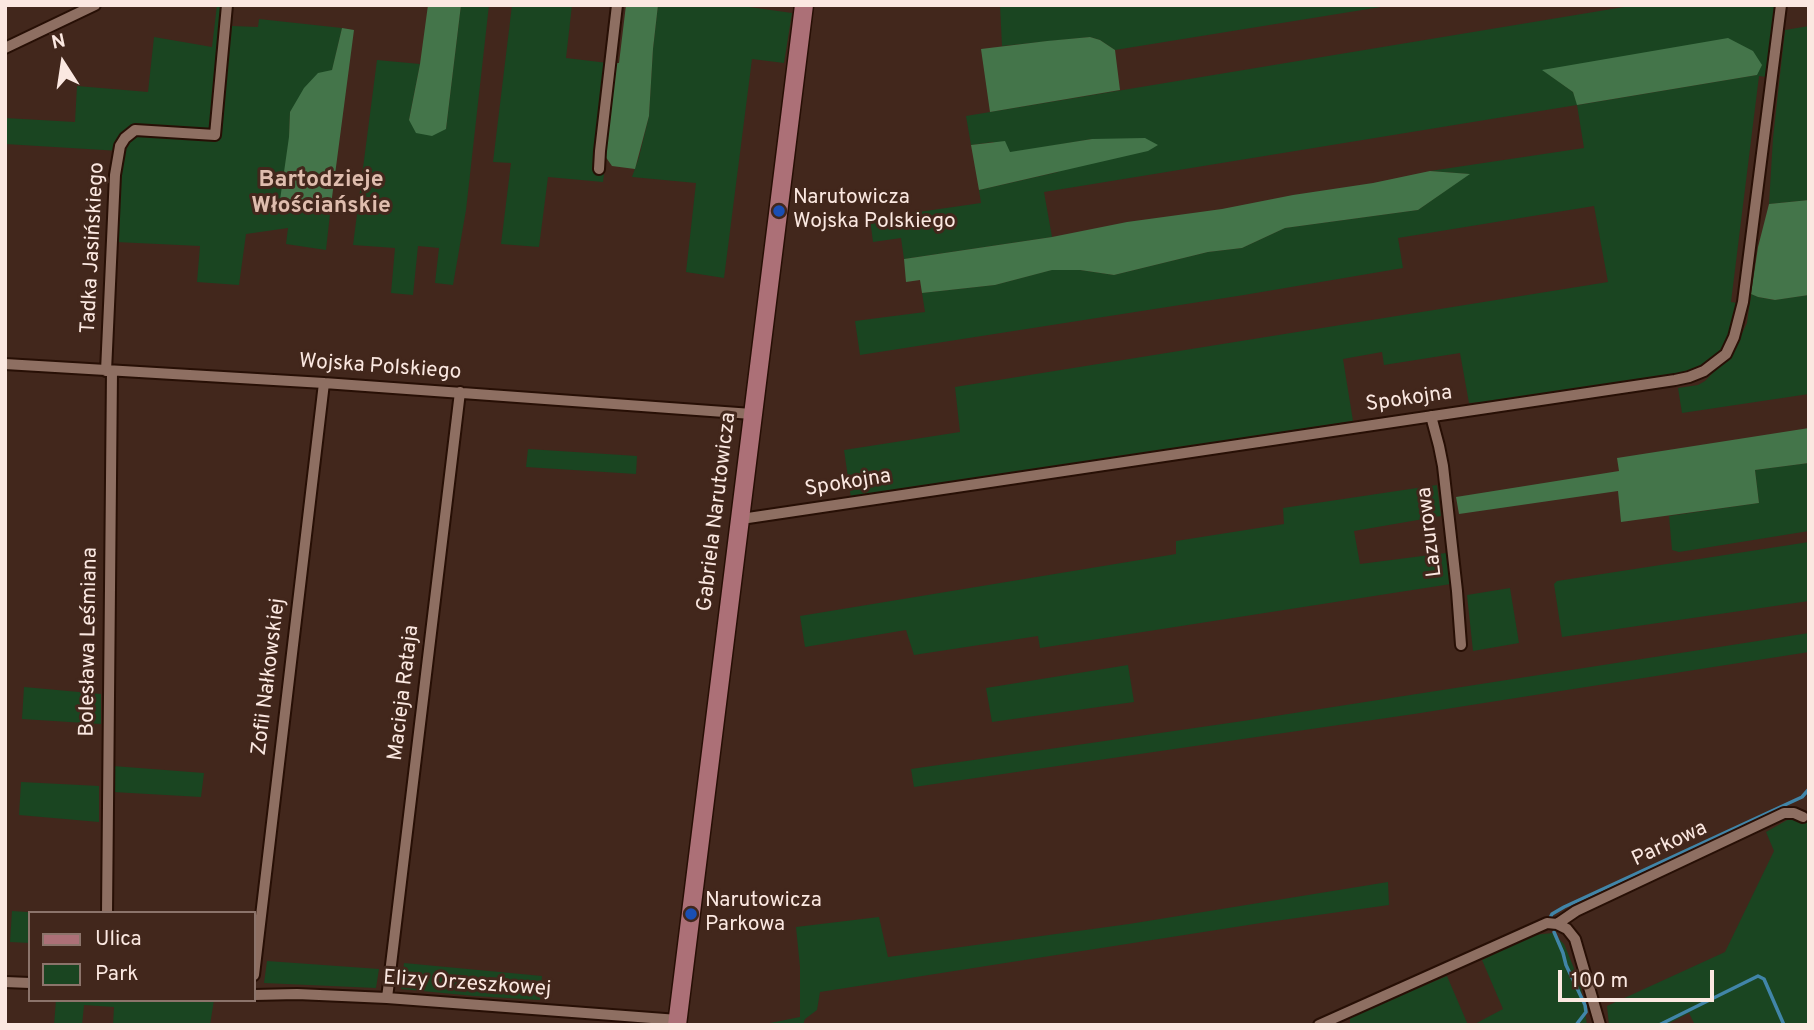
<!DOCTYPE html>
<meta charset="utf-8">
<style>
body{margin:0}
#map{position:relative;width:1814px;height:1030px;overflow:hidden;background:#42271c;font-family:Overpass,sans-serif}
canvas{display:block}
.frame{position:absolute;inset:0;border:7px solid #fbe8e1;pointer-events:none}
.legend{position:absolute;left:28px;top:911px;width:228px;height:91px;box-sizing:border-box;background:#42271c;border:2px solid #8c746b;margin:0;padding:9px 12px;list-style:none;font-size:21px;color:#fbe8e1}
.legend li{display:flex;align-items:center;gap:14px;height:35px}
.legend b{width:35px;border:2px solid #8c746b}
.north{position:absolute;left:28px;top:28px;width:70px;height:70px;-webkit-text-stroke:5px #42271c;paint-order:stroke;rotate:348deg;font-size:19px;font-weight:700;line-height:28px;text-align:center;color:#fbe8e1}
.north::after{content:'';display:block;margin:auto;width:24px;height:32px;background:#fbe8e1;clip-path:polygon(50% 0,100% 100%,50% 72%,0 100%)}
.scale{position:absolute;left:1558px;top:970px;width:156px;height:32px;box-sizing:border-box;border:4px solid #fbe8e1;border-top:0;padding-left:9px;font-size:21px;line-height:24px;white-space:nowrap;color:#fbe8e1;-webkit-text-stroke:5px #42271c;paint-order:stroke}
</style>
<div id="map">
<canvas width="1814" height="1030"></canvas>
<div class="frame"></div>
<ul class="legend">
<li><b style="height:9px;background:#ac7077"></b>Ulica</li>
<li><b style="height:19px;background:#1a4521"></b>Park</li>
</ul>
<div class="north">N</div>
<div class="scale">100 m</div>
</div>
<script>
const c = document.querySelector('canvas').getContext('2d');
c.lineJoin = 'round';
function paint(path, color) {
  c.fillStyle = color;
  c.fill(path, 'evenodd');
}
function shape(rows) {
  const path = new Path2D();
  for (const r of rows) {
    path.moveTo(r[0], r[1]);
    for (let i = 2; i < r.length; i += 2) path.lineTo(r[i], r[i + 1]);
  }
  return path;
}
function trace(path, color, width, dash) {
  c.strokeStyle = color;
  c.lineWidth = width;
  c.lineCap = dash ? 'butt' : 'round';
  c.setLineDash(dash || []);
  c.stroke(path);
}
function drawText(font, color, halo, rows, align = 'center') {
  c.font = font + ' Overpass,sans-serif';
  c.lineWidth = 6;
  c.setLineDash([]);
  c.textBaseline = 'middle';
  c.strokeStyle = halo;
  c.fillStyle = color;
  for (const [text, x, y, turn = 0] of rows) {
    c.save();
    c.translate(x, y);
    c.rotate((+turn || 0) * Math.PI / 180);
    c.textAlign = isNaN(turn) ? turn : align;
    if (halo) c.strokeText(text, 0, 0);
    c.fillText(text, 0, 0);
    c.restore();
  }
}
paint(shape([
 [217,5,233,5,232,26,258,27,259,19,342,28,332,71,290,112,289,137,294,202,331,205,326,250,286,244,288,228,246,234,239,285,197,282,200,246,116,242,120,151,5,144,5,118,75,122,77,86,148,92,154,37,212,47],
 [461,5,489,5,466,210,453,285,435,283,439,248,418,246,413,295,391,293,395,248,353,245,377,60,420,64,409,120,446,129],
 [512,5,572,5,566,58,608,63,594,173,604,174,603,182,548,177,539,247,501,244,511,163,493,162],
 [658,5,735,5,792,13,784,63,752,59,724,278,686,272,696,183,632,177,639,157,649,116,653,49],
 [1000,5,1393,5,1115,50,1100,40,1090,37,1002,46],
 [1636,5,1777,5,1767,77,1759,76,1731,302,1737,303,1740,302,1726,345,1710,363,1685,375,1513,400,1469,403,1460,353,1384,365,1382,352,1343,359,1353,421,851,498,844,450,960,432,955,387,1608,282,1594,206,1398,238,1403,268,1244,295,860,355,855,321,925,312,922,293,995,285,1051,270,1080,270,1114,275,1208,252,1242,248,1285,228,1418,210,1469,174,1430,171,1584,148,1577,105,1044,192,1052,237,904,259,901,238,873,242,870,219,981,203,979,190,1058,172,1092,139,1010,153,993,142,971,145,966,116],
 [1543,70,1757,75,1578,105,1573,92],
 [1809,26,1809,200,1769,204,1773,138,1785,30],
 [1751,294,1758,297,1774,300,1809,295,1809,394,1682,413,1678,388,1698,385,1705,381,1733,352,1747,323],
 [528,449,637,456,636,474,526,467],
 [1809,463,1809,531,1679,552,1672,550,1669,516,1759,503,1755,470],
 [1437,485,1441,516,1354,531,1360,564,1446,553,1451,584,1040,648,1038,636,914,655,906,630,805,647,800,616,1176,554,1176,541,1284,524,1283,508],
 [1809,542,1809,601,1562,637,1554,584,1557,581],
 [1510,588,1519,643,1473,651,1467,595],
 [1809,633,1809,652,1414,714,914,787,911,769,1243,721],
 [1128,665,1134,702,992,722,986,688],
 [24,687,101,694,101,724,22,719],
 [113,766,204,773,201,797,113,792],
 [21,782,99,786,99,822,19,815],
 [1809,813,1809,1025,1695,1025,1689,1013,1666,1025,1609,1025,1607,1006,1725,952,1774,851,1766,832,1789,819,1808,815],
 [1388,882,1389,905,1261,923,820,992,817,1010,805,1019,803,1025,770,1025,770,1023,800,1017,800,967,796,927,879,917,888,957,1129,924],
 [12,911,42,913,30,913,30,943,10,942],
 [1553,933,1564,944,1580,983,1587,1025,1473,1025,1503,1009,1482,960,1533,935],
 [267,961,379,969,376,988,264,983],
 [404,963,542,976,540,1000,474,996,401,989],
 [1447,976,1468,1025,1350,1025,1350,1016],
 [56,1000,214,1000,210,1025,113,1025,114,1007,84,1005,82,1025,54,1025]
]), '#1a4521');
paint(shape([
 [428,5,461,5,446,129,432,136,416,133,409,120,420,64],
 [626,5,658,5,653,49,649,116,635,169,612,166,605,156,615,63,619,63],
 [342,28,354,30,331,205,280,200,289,137,290,112,304,88,318,73,332,70],
 [1090,37,1100,40,1115,50,1120,90,990,112,981,49,1047,41],
 [1728,38,1753,51,1762,65,1757,75,1577,105,1573,92,1542,70],
 [1145,138,1158,145,1148,151,979,190,971,145,1005,141,1010,152,1092,139],
 [1430,171,1470,174,1418,210,1285,228,1242,248,1208,252,1114,275,1080,270,1052,270,995,285,922,293,920,280,906,282,904,259,1052,237,1127,222,1222,209,1293,195,1373,183],
 [1809,200,1809,295,1775,300,1758,297,1751,294,1758,247,1769,204],
 [1809,428,1809,463,1755,470,1759,503,1621,522,1618,491,1459,514,1456,497,1619,471,1617,458]
]), '#44754a');
trace(shape([
 [1550,918,1552,914,1564,907,1802,797,1809,789],
 [1554,932,1563,953,1566,965,1585,1005,1586,1012,1576,1025],
 [1659,1025,1758,976,1764,979,1784,1025]
]), '#4185a8', 3.5);
const street = shape([
 [5,48,95,5],
 [599,169,600,151,617,5],
 [5,364,324,383,752,414],
 [106,371,115,175,120,146,125,138,135,130,215,135,227,5],
 [1431,416,1439,446,1443,466,1457,591,1461,645],
 [740,517,748,518,1675,380,1689,377,1704,371,1726,354,1734,337,1743,302,1781,5],
 [107,913,112,371],
 [1557,924,1576,911,1784,813,1794,813,1803,817],
 [254,975,324,383],
 [5,982,30,983],
 [254,995,297,994,387,998,678,1020],
 [387,998,460,392],
 [1319,1025,1547,923,1557,924,1567,929,1575,939,1600,1025]
]);
const primary = shape([
 [677,1025,804,5]
]);
trace(street, '#270f05', 14);
trace(primary, '#270f05', 21);
trace(street, '#8e6f62', 10);
trace(primary, '#ac7077', 18);
for (const [x, y, r, color] of [
 [779,211,7,"#1a4fb4"],
 [691,914,7,"#1a4fb4"]
]) {
  const dot = new Path2D();
  dot.arc(x, y, r, 0, 2 * Math.PI);
  c.fillStyle = color;
  c.fill(dot);
  trace(dot, '#42271c', 2.5);
}
drawText('21px', '#fbe8e1', '#42271c', [
 ["Narutowicza",793,199],
 ["Wojska Polskiego",793,223],
 ["Narutowicza",705,902],
 ["Parkowa",705,926]
], 'left');
drawText('21px', '#fbe8e1', '#42271c', [
 ["Tadka Jasińskiego",94,248,-87],
 ["Wojska Polskiego",380,368,4],
 ["Spokojna",1409,400,-8],
 ["Spokojna",848,484,-9],
 ["Gabriela Narutowicza",718,512,-83],
 ["Lazurowa",1431,532,-97],
 ["Bolesława Leśmiana",90,642,-89],
 ["Zofii Nałkowskiej",270,677,-83],
 ["Macieja Rataja",405,693,-83],
 ["Parkowa",1670,845,-25],
 ["Elizy Orzeszkowej",467,985,4]
]);
drawText('bold 23px', '#dfbdae', '#42271c', [
 ["Bartodzieje",321,181],
 ["Włościańskie",321,207]
]);
</script>
